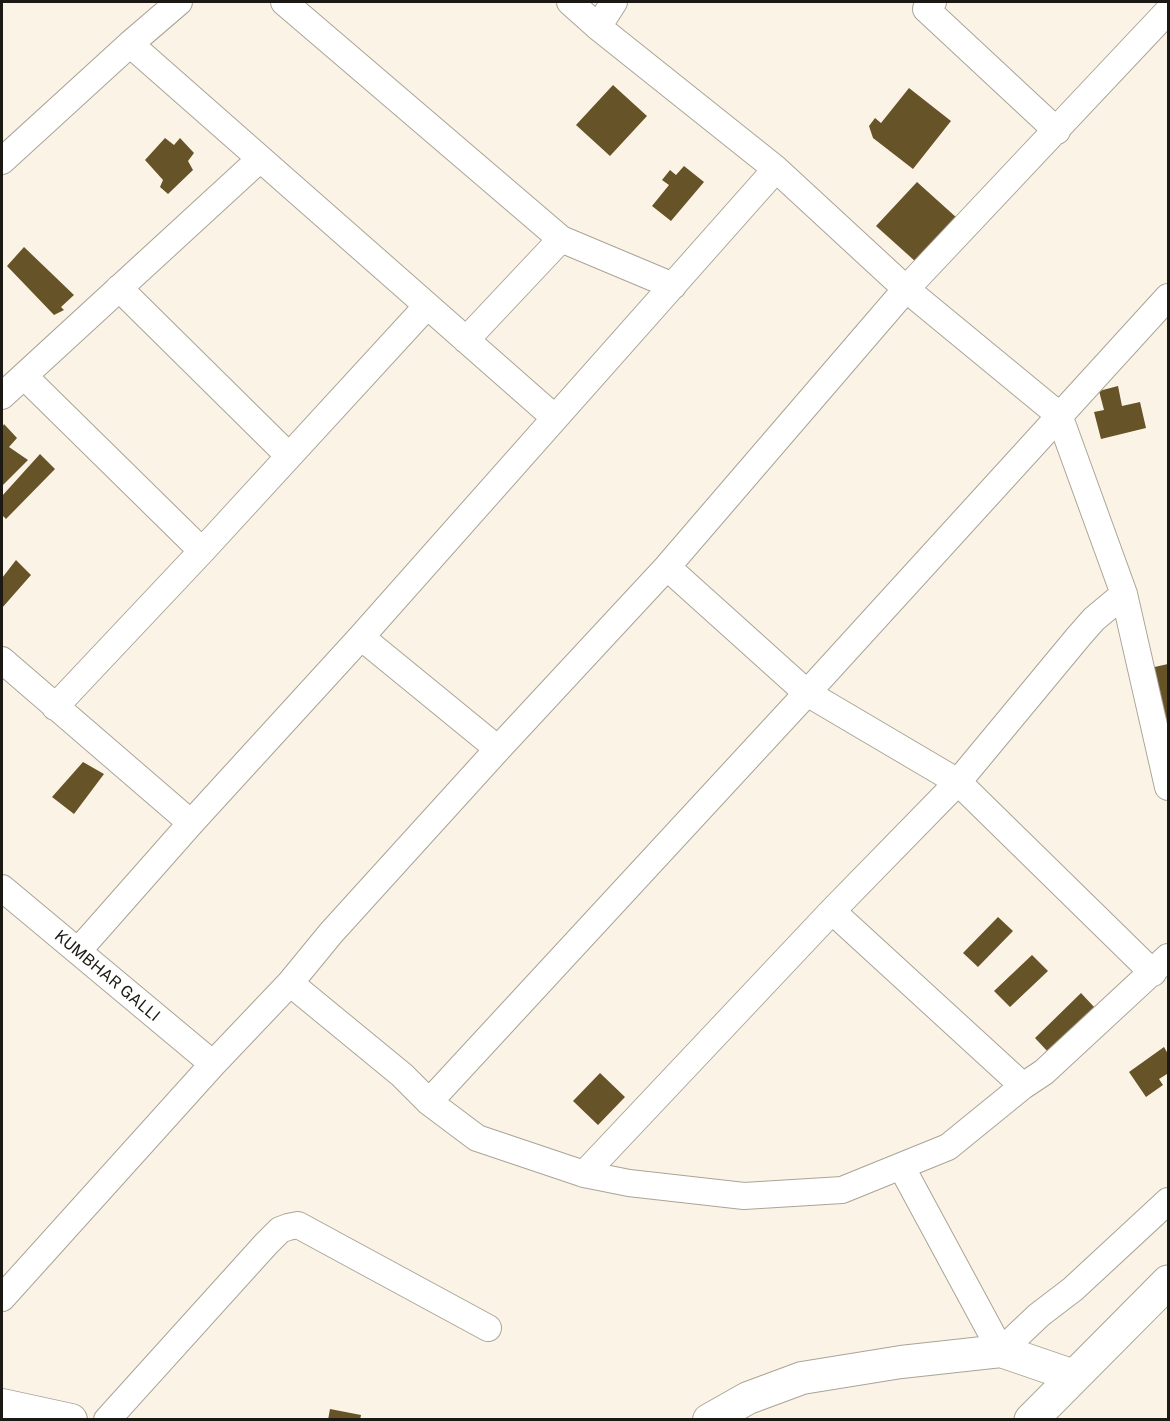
<!DOCTYPE html>
<style>
body{margin:0}
#map{position:relative;width:1170px;height:1421px;overflow:hidden;background:#fbf4e6;font-family:"Public Sans",sans-serif}
canvas{display:block}
.frame{position:absolute;inset:0;border:3px solid #1c1914;pointer-events:none}
</style>
<div id="map">
<canvas width="1170" height="1421"></canvas>
<div class="frame"></div>
</div>
<script>
const c = document.querySelector('canvas').getContext('2d');
c.lineJoin = 'round';
function paint(path, color) {
  c.fillStyle = color;
  c.fill(path, 'evenodd');
}
function shape(rows) {
  const path = new Path2D();
  for (const r of rows) {
    path.moveTo(r[0], r[1]);
    for (let i = 2; i < r.length; i += 2) path.lineTo(r[i], r[i + 1]);
  }
  return path;
}
function trace(path, color, width, dash) {
  c.strokeStyle = color;
  c.lineWidth = width;
  c.lineCap = dash ? 'butt' : 'round';
  c.setLineDash(dash || []);
  c.stroke(path);
}
function drawText(font, color, halo, rows, align = 'center') {
  c.font = font + ' "Public Sans",sans-serif';
  c.lineWidth = 6;
  c.setLineDash([]);
  c.textBaseline = 'middle';
  c.strokeStyle = halo;
  c.fillStyle = color;
  for (const [text, x, y, turn = 0] of rows) {
    c.save();
    c.translate(x, y);
    c.rotate((+turn || 0) * Math.PI / 180);
    c.textAlign = isNaN(turn) ? turn : align;
    if (halo) c.strokeText(text, 0, 0);
    c.fillText(text, 0, 0);
    c.restore();
  }
}
paint(shape([
 [613,85,647,116,610,156,576,125],
 [909,88,951,121,913,169,873,138,869,126,875,118,881,123],
 [165,138,174,145,180,138,194,153,188,161,193,170,168,194,160,187,163,180,145,160],
 [684,166,704,182,671,221,652,206,669,185,662,180,670,170,676,175],
 [917,182,957,218,916,262,876,226],
 [24,247,74,295,61,307,64,310,54,315,7,266],
 [1118,386,1122,406,1140,402,1146,428,1101,439,1094,412,1104,410,1099,391],
 [4,424,17,438,9,447,28,460,2,486,2,428],
 [40,454,55,469,6,519,2,515,2,496],
 [16,560,31,575,2,608,2,578],
 [1168,664,1168,730,1163,731,1150,668],
 [83,762,104,774,74,814,52,797],
 [998,917,1013,931,978,967,963,953],
 [1032,955,1048,971,1010,1007,994,991],
 [1081,993,1095,1008,1049,1053,1035,1038],
 [1164,1047,1168,1054,1168,1063,1167,1074,1159,1079,1163,1085,1146,1097,1129,1072],
 [600,1073,625,1097,598,1125,573,1101],
 [330,1409,361,1415,360,1420,328,1420]
]), '#665327');
const minor = shape([
 [284,2,561,239,673,286],
 [570,2,598,27,776,169,906,289,1059,415,1124,594,1168,787],
 [933,2,926,9,1057,131],
 [598,27,614,2],
 [130,44,555,418],
 [2,161,130,44,179,2],
 [119,288,289,456],
 [466,340,561,239],
 [24,376,202,551],
 [2,396,260,159],
 [667,567,807,693,958,782,1153,973],
 [361,637,498,749],
 [2,660,191,823],
 [55,707,202,551,427,306],
 [2,888,213,1064],
 [832,911,1023,1086],
 [78,951,191,823,361,637,776,169],
 [290,983,402,1075,429,1102,477,1138,584,1174,629,1183,744,1196,842,1190,948,1147,1023,1086,1044,1072,1168,957],
 [429,1102,807,693,1168,297],
 [901,1166,1001,1351,1039,1315,1073,1289,1168,1201],
 [584,1174,832,911,958,782,1079,636,1094,619,1124,594],
 [2,1298,213,1064,290,983,331,933,498,749,667,567,906,289,1168,11],
 [107,1420,266,1244,280,1230,288,1227,298,1225,488,1328]
]);
const tertiary = shape([
 [2,1405,71,1420],
 [709,1420,748,1398,802,1378,901,1362,1001,1351,1074,1376]
]);
const secondary = shape([
 [1031,1420,1168,1282]
]);
trace(minor, '#aaa497', 28);
trace(tertiary, '#aaa497', 34);
trace(secondary, '#aaa497', 35);
trace(minor, '#fff', 26);
trace(tertiary, '#fff', 32);
trace(secondary, '#fff', 33);
drawText('16px', '#1c1914', '#fff', [
 ["KUMBHAR GALLI",107,976,40]
]);
</script>
